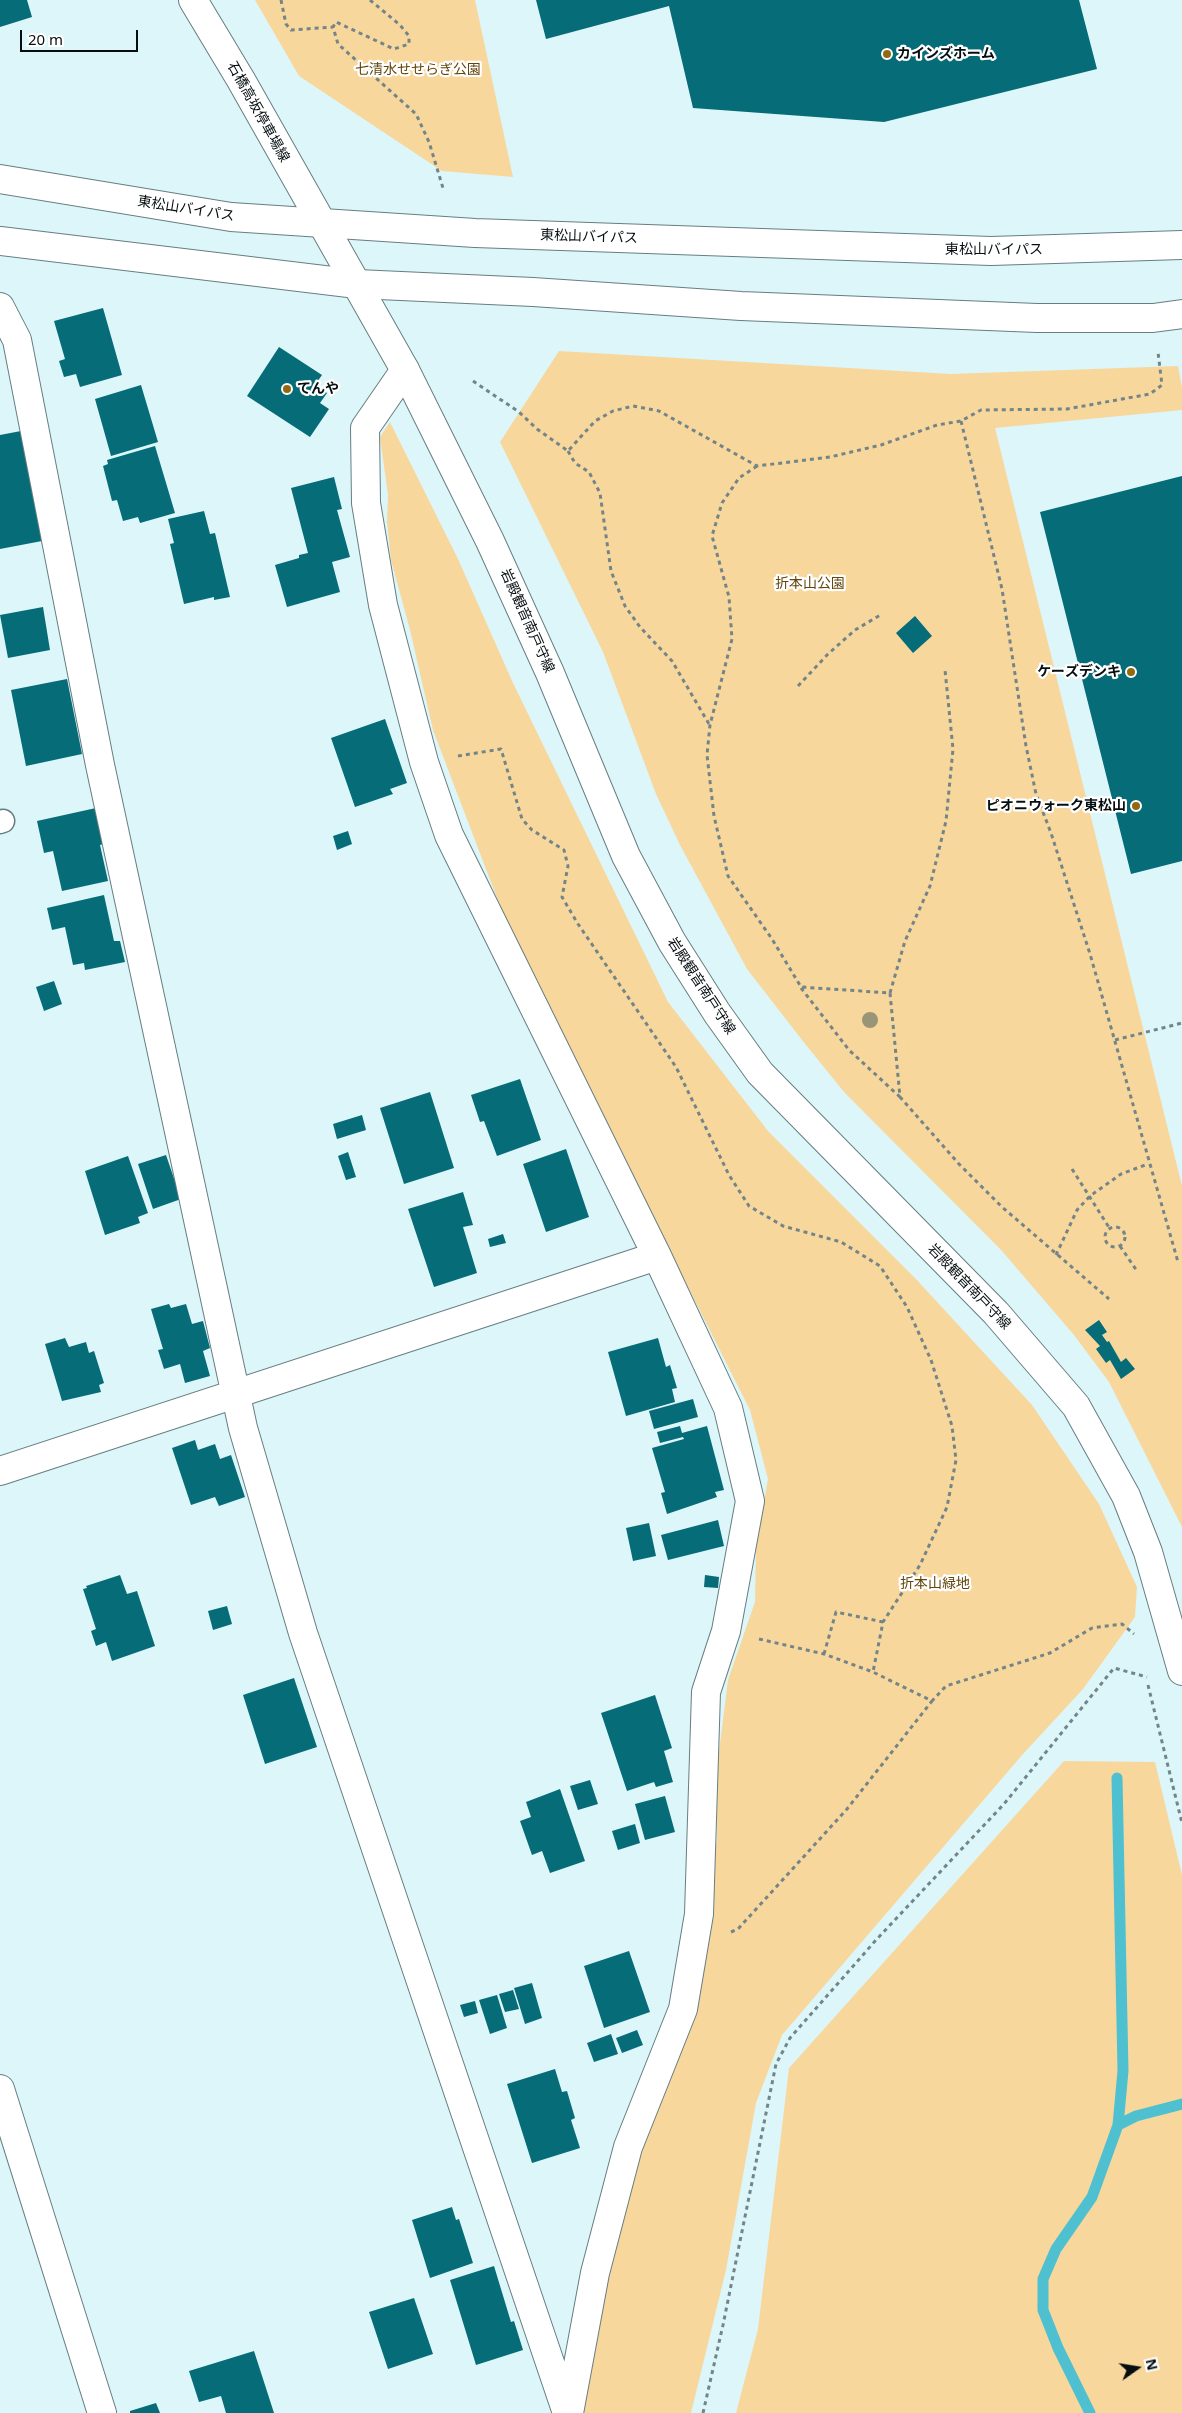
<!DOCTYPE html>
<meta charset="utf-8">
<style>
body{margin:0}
#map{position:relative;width:1182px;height:2413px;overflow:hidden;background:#dcf6fa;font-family:"Noto Sans",sans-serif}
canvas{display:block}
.north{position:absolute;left:1112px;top:2343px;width:50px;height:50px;-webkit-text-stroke:4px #fff;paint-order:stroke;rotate:77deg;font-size:14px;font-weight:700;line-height:20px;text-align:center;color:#060e10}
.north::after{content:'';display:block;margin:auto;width:18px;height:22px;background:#060e10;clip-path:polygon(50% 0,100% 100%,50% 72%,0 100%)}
.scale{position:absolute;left:20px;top:30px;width:118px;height:22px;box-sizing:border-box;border:2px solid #060e10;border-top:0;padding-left:6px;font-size:15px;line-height:18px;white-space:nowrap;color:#060e10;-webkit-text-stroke:4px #fff;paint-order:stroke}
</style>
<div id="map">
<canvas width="1182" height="2413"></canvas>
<div class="north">N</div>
<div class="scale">20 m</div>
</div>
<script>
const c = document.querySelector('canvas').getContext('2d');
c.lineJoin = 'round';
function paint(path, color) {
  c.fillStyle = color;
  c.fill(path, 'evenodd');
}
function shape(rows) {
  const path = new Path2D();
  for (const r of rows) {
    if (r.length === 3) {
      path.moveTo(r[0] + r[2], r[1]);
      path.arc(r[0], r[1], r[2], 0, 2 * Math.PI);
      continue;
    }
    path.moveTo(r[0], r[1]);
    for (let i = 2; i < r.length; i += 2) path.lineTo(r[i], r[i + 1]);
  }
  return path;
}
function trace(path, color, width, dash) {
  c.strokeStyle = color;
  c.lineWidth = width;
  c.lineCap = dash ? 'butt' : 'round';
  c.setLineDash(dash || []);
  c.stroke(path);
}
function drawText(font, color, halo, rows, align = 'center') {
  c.font = font + ' "Noto Sans","Noto Sans JP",sans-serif';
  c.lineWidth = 4.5;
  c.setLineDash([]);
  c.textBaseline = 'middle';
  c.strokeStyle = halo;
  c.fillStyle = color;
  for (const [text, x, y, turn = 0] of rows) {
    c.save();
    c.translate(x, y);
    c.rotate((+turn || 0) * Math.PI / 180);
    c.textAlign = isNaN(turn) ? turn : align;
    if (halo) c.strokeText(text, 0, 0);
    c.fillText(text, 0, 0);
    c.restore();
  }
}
paint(shape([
 [255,0,475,0,513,177,442,171,299,76],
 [559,351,951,374,1178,366,1182,388,1182,410,995,428,1182,1186,1182,1527,1109,1382,1074,1335,1002,1251,844,1092,802,1040,747,969,680,845,656,794,603,652,500,442],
 [390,422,458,559,513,683,668,1002,768,1131,915,1278,1032,1405,1099,1504,1137,1587,1135,1617,1083,1689,1023,1754,782,2035,756,2103,726,2270,691,2413,577,2413,609,2259,641,2146,703,1961,717,1838,717,1768,728,1680,755,1602,756,1547,768,1479,750,1410,513,940,433,730,410,630,391,560,387,522,388,495,380,437],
 [1064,1761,1155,1762,1182,1875,1182,2413,736,2413,758,2329,789,2068]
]), '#f8d79d');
trace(shape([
 [1118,2125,1136,2116,1182,2104],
 [1090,2413,1058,2348,1043,2310,1043,2279,1056,2249,1092,2197,1118,2125,1123,2071,1117,1778]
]), '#4fc0d0', 11);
paint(shape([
 [0,0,27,0,32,17,0,27],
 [536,0,1079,0,1097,69,884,122,693,108,669,6,546,39],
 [103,308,122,375,80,387,76,374,64,377,59,361,65,359,54,321],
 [279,347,322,375,315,385,327,393,320,403,329,409,310,437,247,396],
 [141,385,158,442,111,456,95,399],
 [21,431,42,541,0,549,0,435],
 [155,446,175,513,140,523,138,517,123,521,117,500,112,501,103,466,108,464,107,460],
 [1182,476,1182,861,1131,874,1040,512],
 [334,477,342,509,337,510,350,557,332,562,340,592,287,607,275,565,299,558,299,555,308,553,291,488],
 [204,511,210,534,215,533,230,597,214,600,214,597,184,604,170,544,174,543,168,519],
 [43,607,50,650,8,658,0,615],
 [915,616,932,636,913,653,896,633],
 [67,679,82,754,26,766,11,690],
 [385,719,407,783,390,789,393,794,355,807,331,738],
 [96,808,104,844,100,845,108,881,62,891,53,851,44,853,37,821],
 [348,831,352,844,337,850,333,836],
 [104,895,114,941,120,941,125,962,85,970,84,963,73,965,65,927,52,930,47,908],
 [54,981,62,1004,44,1011,36,987],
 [520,1079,541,1140,497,1156,484,1121,480,1122,471,1095],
 [430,1092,454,1168,404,1184,380,1108],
 [362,1115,366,1130,337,1139,333,1124],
 [566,1149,589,1217,546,1232,523,1164],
 [348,1152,356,1177,346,1180,338,1156],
 [166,1155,181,1199,153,1209,138,1164],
 [128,1156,148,1213,138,1217,140,1223,105,1235,85,1171],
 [463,1192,473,1225,463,1227,477,1273,434,1287,408,1209],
 [503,1234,506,1243,490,1247,488,1239],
 [169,1304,171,1308,186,1304,192,1324,203,1321,210,1348,203,1351,210,1376,185,1383,180,1364,164,1369,158,1350,163,1349,151,1309],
 [1099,1320,1107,1332,1102,1335,1107,1342,1109,1341,1121,1362,1126,1358,1135,1369,1121,1379,1110,1360,1106,1363,1096,1349,1100,1346,1085,1330],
 [65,1338,69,1347,86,1342,89,1353,94,1351,104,1383,99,1385,101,1392,62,1401,45,1344],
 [658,1338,666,1367,670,1365,677,1388,672,1389,675,1402,626,1416,608,1352],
 [693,1399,698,1417,654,1429,649,1411],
 [680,1426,682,1433,707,1426,724,1490,715,1492,717,1497,667,1514,661,1493,665,1492,652,1448,684,1439,683,1437,660,1443,657,1432],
 [195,1440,198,1450,215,1444,220,1459,231,1455,245,1497,219,1506,215,1497,191,1505,172,1448],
 [718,1520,724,1546,668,1560,661,1535],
 [649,1523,656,1556,633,1561,626,1528],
 [120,1575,127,1594,137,1591,155,1646,112,1661,106,1642,96,1646,91,1631,96,1629,83,1589,87,1588,86,1586],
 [705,1575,719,1577,718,1588,704,1587],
 [227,1606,232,1624,213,1630,208,1611],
 [294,1678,317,1747,265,1764,243,1695],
 [655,1695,672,1748,664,1751,673,1782,656,1787,654,1782,627,1791,601,1713],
 [590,1780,598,1804,578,1810,570,1786],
 [560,1789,585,1861,550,1873,542,1851,532,1855,520,1821,531,1817,526,1802],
 [665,1796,675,1832,645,1840,635,1804],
 [635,1824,640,1843,618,1850,612,1831],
 [629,1951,650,2012,604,2028,584,1966],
 [532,1983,542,2018,525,2024,514,1988],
 [513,1990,519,2009,505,2012,499,1994],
 [497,1995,507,2028,490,2034,479,2000],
 [475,2001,478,2013,464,2017,460,2005],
 [637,2030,643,2045,622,2053,616,2038],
 [611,2034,618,2054,594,2062,587,2043],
 [555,2069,562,2092,567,2091,575,2118,571,2120,580,2148,532,2163,507,2084],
 [452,2207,456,2220,459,2219,473,2263,430,2278,412,2220],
 [494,2266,511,2322,514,2321,523,2350,476,2365,450,2280],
 [414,2298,433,2354,388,2369,369,2312],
 [254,2351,274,2413,226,2413,221,2396,199,2402,189,2371],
 [156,2403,160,2413,130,2413,130,2411]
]), '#056c78');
const service = shape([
 [0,822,3,821]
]);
const minor = shape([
 [0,307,17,340,100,765,243,1428,303,1633,567,2413],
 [405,370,365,428,366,503,383,605,424,762,449,835,657,1256,728,1408,750,1501,726,1631,706,1692,699,1914,683,2009,628,2147,595,2273,569,2413],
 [0,1471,657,1256],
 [0,2089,102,2413]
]);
const secondary = shape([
 [193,0,241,80,405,370,490,541,550,673,626,856,672,942,717,1013,760,1073,996,1313,1076,1406,1126,1496,1148,1552,1182,1671]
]);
const trunk = shape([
 [0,179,231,217,475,233,991,251,1182,245],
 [0,241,357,284,533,292,741,306,1037,318,1153,318,1182,314]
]);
trace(service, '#677e81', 25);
trace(minor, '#677e81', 30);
trace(secondary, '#677e81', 30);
trace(trunk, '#677e81', 30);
trace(shape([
 [281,0,286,24,291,30,333,27],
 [370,0,400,25,409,36,409,44,394,49,336,22,333,27,338,44,416,114,429,142,443,188],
 [473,381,519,412,537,429,568,451,595,421,613,411,633,406,659,411,757,466,830,457,881,445,937,425,961,421,981,410,1067,409,1150,394,1162,385,1158,352],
 [961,421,1002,589,1026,746,1036,794,1051,833,1090,954,1178,1262],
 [568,451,575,463,589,472,600,493,611,571,625,606,640,627,672,661,709,724],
 [757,466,739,478,722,503,712,536,729,597,732,639,710,725,707,755,714,816,728,876,772,939,801,987,890,993,900,1097,958,1163,1002,1207,1109,1299],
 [798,686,828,654,855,630,882,614],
 [458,756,501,749,522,819,532,830,564,850,568,866,562,897,578,924,676,1067,729,1175,749,1206,783,1226,841,1242,880,1266,907,1307,931,1360,952,1426,956,1460,947,1507,920,1565,883,1622,873,1672],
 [801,988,849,1050,900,1097],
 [890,993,905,941,930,886,946,821,953,749,945,670],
 [1115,1040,1182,1023],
 [1072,1169,1110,1229],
 [1115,1237,10],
 [1120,1246,1137,1271],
 [1056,1255,1077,1210,1090,1196,1121,1174,1148,1164],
 [759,1639,824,1654,873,1672,932,1701,946,1686,1050,1653,1092,1628,1122,1624,1134,1634],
 [824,1654,836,1612,883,1622],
 [1148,1685,1182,1823],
 [731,1932,738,1929,847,1809,932,1701],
 [703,2413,723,2325,776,2064,790,2038,876,1940,1004,1804,1114,1668,1147,1677]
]), '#748588', 3, [4, 4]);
trace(service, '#fff', 22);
trace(minor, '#fff', 28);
trace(secondary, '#fff', 28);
trace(trunk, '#fff', 28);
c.fillStyle = '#999577';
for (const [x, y] of [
 [870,1020]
]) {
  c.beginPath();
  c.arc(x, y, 8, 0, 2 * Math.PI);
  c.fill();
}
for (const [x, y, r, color] of [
 [887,54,5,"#916910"],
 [287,389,5,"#916910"],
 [1131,672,5,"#916910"],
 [1136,806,5,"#916910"]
]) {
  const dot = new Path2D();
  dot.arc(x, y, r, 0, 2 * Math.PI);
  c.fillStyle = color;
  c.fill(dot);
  trace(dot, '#fff', 2);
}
drawText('bold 14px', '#060e10', '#fff', [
 ["カインズホーム",897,54],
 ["てんや",297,389],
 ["ケーズデンキ",1121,672,"right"],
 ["ピオニウォーク東松山",1126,806,"right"]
], 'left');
drawText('14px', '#62460b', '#fff', [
 ["七清水せせらぎ公園",418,70],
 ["折本山公園",810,584],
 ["折本山緑地",935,1584]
]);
drawText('14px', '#060e10', '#fff', [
 ["石橋高坂停車場線",258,112,61],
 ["東松山バイパス",186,209,9],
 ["東松山バイパス",589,237,2],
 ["東松山バイパス",994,250],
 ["岩殿観音南戸守線",527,621,66],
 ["岩殿観音南戸守線",701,986,57],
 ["岩殿観音南戸守線",969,1287,46]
]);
</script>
